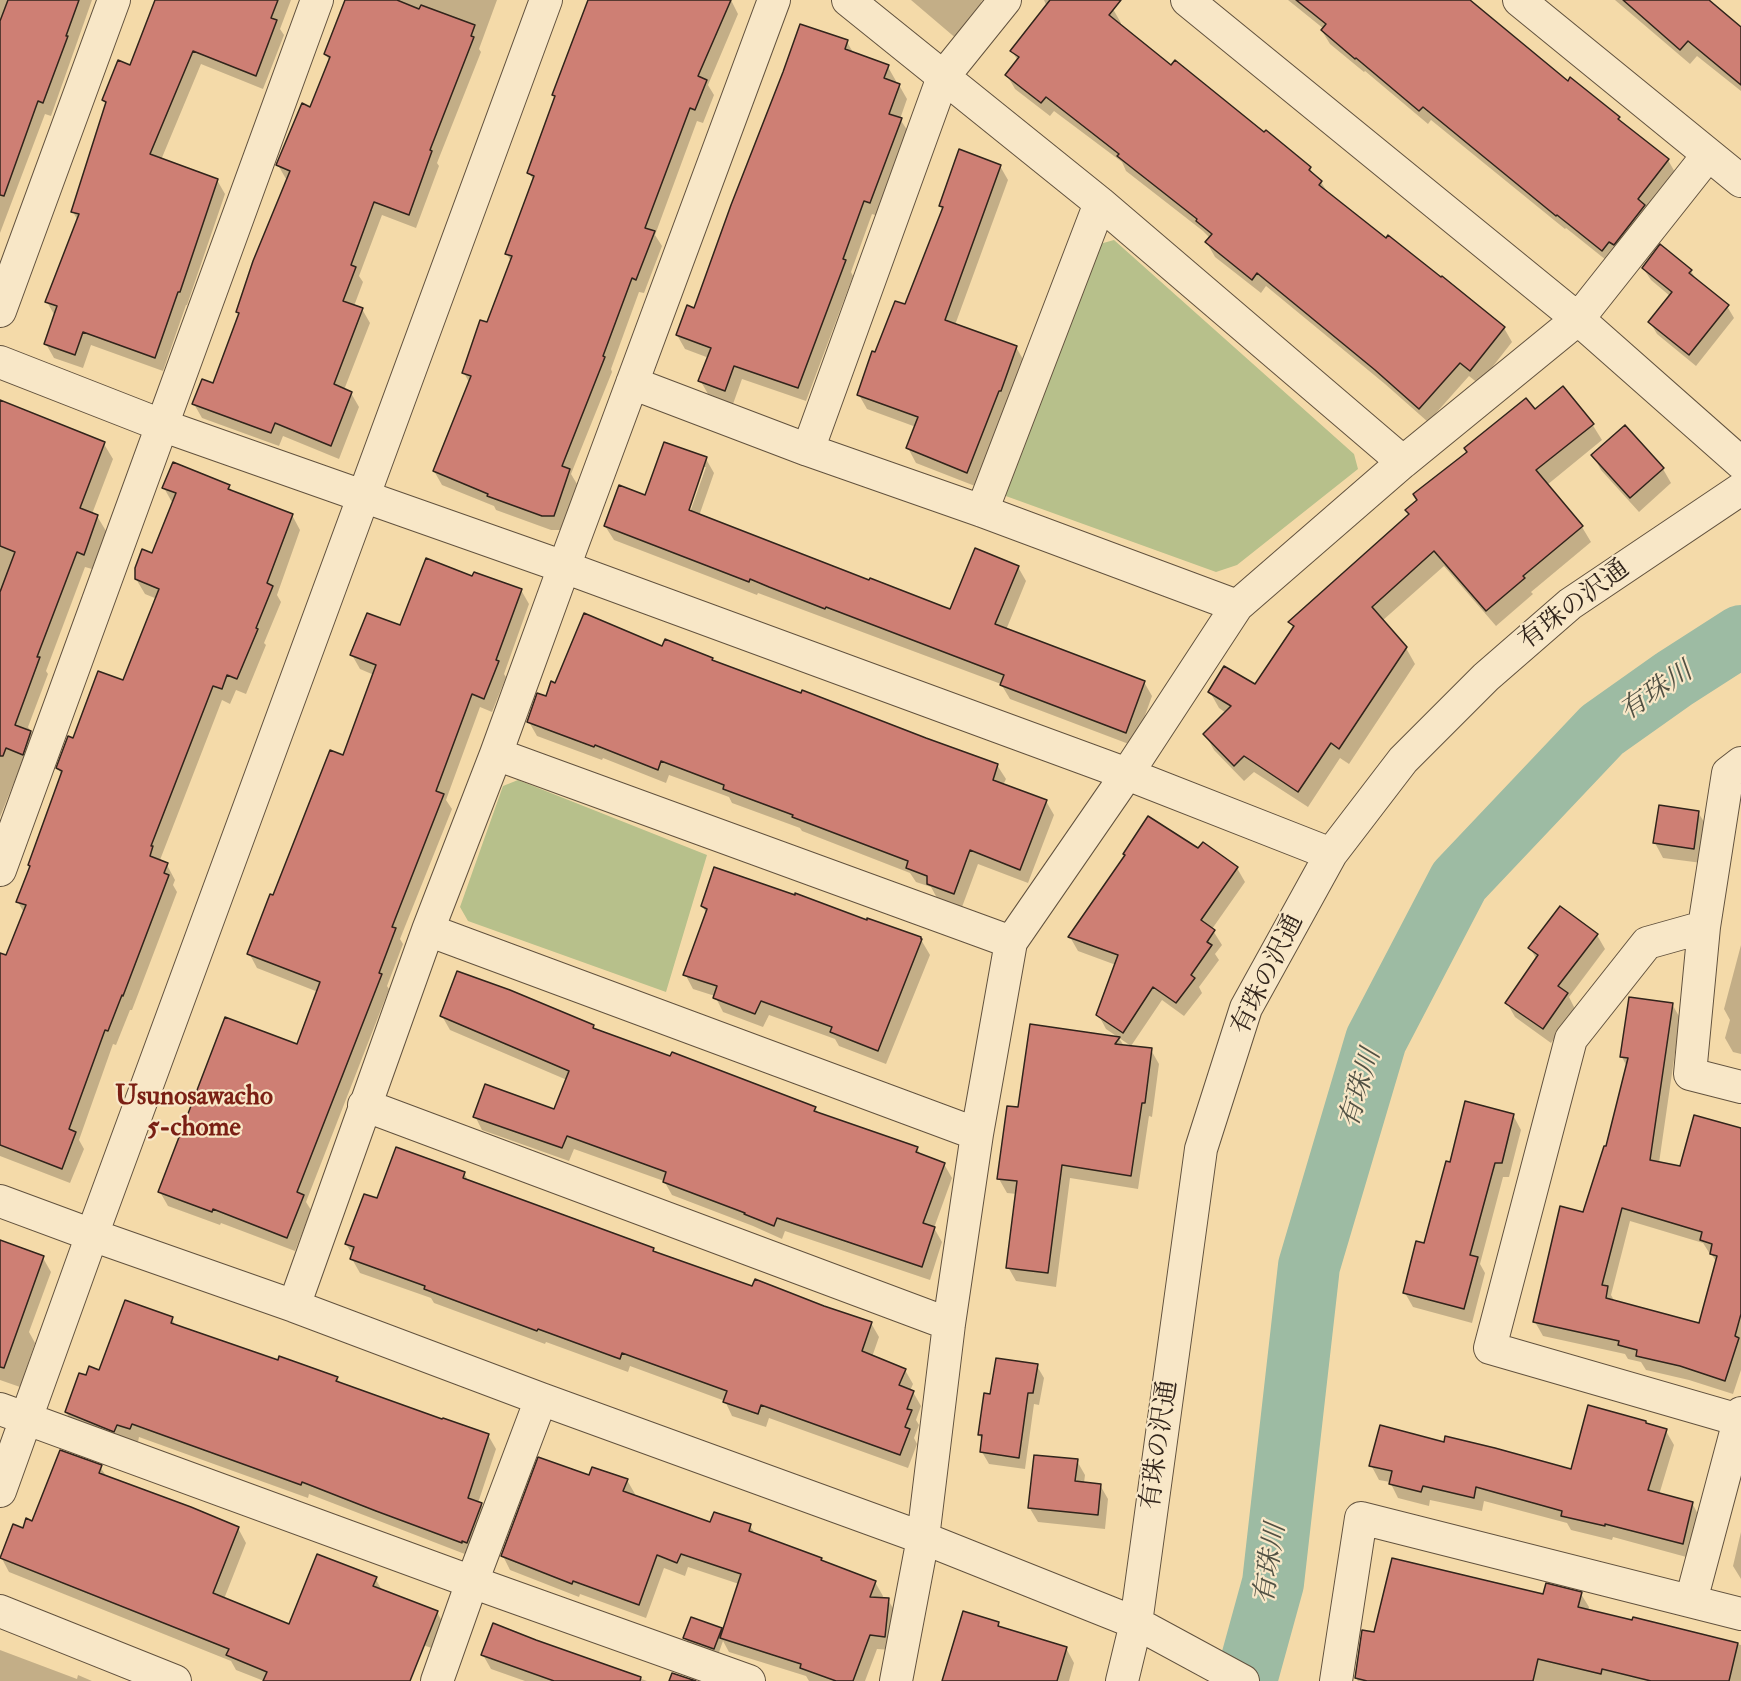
<!DOCTYPE html>
<meta charset="utf-8">
<style>
body{margin:0}
canvas{display:block;background:#f4daa9}
</style>
<canvas width="1741" height="1681"></canvas>
<script>
const c = document.querySelector('canvas').getContext('2d');
c.lineJoin = 'round';
function paint(path, color) {
  c.fillStyle = color;
  c.fill(path, 'evenodd');
}
function shape(rows) {
  const path = new Path2D();
  for (const r of rows) {
    path.moveTo(r[0], r[1]);
    for (let i = 2; i < r.length; i += 2) path.lineTo(r[i], r[i + 1]);
  }
  return path;
}
function trace(path, color, width, dash) {
  c.strokeStyle = color;
  c.lineWidth = width;
  c.lineCap = dash ? 'butt' : 'round';
  c.setLineDash(dash || []);
  c.stroke(path);
}
function drawText(font, color, halo, rows, align = 'center') {
  c.font = font + ' "IM FELL Double Pica","Noto Serif JP",serif';
  c.lineWidth = 4.5;
  c.setLineDash([]);
  c.textBaseline = 'middle';
  c.strokeStyle = halo;
  c.fillStyle = color;
  for (const [text, x, y, turn = 0] of rows) {
    c.save();
    c.translate(x, y);
    c.rotate((+turn || 0) * Math.PI / 180);
    c.textAlign = isNaN(turn) ? turn : align;
    if (halo) c.strokeText(text, 0, 0);
    c.fillText(text, 0, 0);
    c.restore();
  }
}
paint(shape([
 [1114,240,1354,454,1358,469,1237,565,1216,572,1003,495,1096,245],
 [518,780,707,855,666,992,468,921,460,907,503,786]
]), '#b7c08b');
paint(shape([
 [0,0,92,0,51,116,45,114,0,233],
 [157,0,291,0,280,29,284,35,263,89,201,64,161,160,217,180,225,194,187,305,186,305,163,371,91,345,83,368,54,358,46,344,55,316,47,302,78,221,73,212,107,105,104,100,131,67],
 [347,0,497,0,479,49,481,52,437,163,439,166,416,228,382,215,359,276,363,282,354,306,362,309,370,323,344,390,351,393,359,407,339,459,283,436,279,446,202,418,194,404,214,385,240,316,237,312,288,180,286,179,278,165,311,109,330,61,325,54],
 [602,0,731,0,738,14,708,85,714,95,703,123,697,121,655,235,662,246,644,293,639,292,611,369,612,372,571,474,577,484,561,530,551,530,496,510,494,506,442,485,434,471,470,384,464,373,488,324,511,262,507,254,534,181,529,173,556,98,553,94],
 [911,0,983,0,981,2,984,8,958,40],
 [1044,0,1102,0,1113,9,1121,23,1119,26,1172,67,1310,168,1315,177,1321,182,1328,193,1386,240,1504,328,1512,342,1479,384,1469,376,1428,422,1385,384,1266,286,1261,293,1215,257,1207,243,1210,238,1203,231,1126,171,1122,162,1054,111,1050,116,1015,89,1007,75,1018,61,1012,51,1047,7],
 [1288,0,1468,0,1568,83,1618,118,1622,124,1668,160,1676,174,1611,264,1566,228,1565,229,1431,120,1428,124,1365,71,1364,72,1330,44,1322,31,1324,29],
 [1615,0,1707,0,1741,28,1741,91,1697,56,1690,64],
 [847,42,854,54,888,67,896,81,895,83,899,85,907,99,900,119,909,133,878,216,872,214,851,272,853,276,806,401,742,379,733,404,708,394,700,380,709,358,685,349,677,335,695,310],
 [1000,166,1008,180,955,325,1016,347,1024,361,975,486,916,463,908,448,916,427,867,409,859,395,876,354,906,306,943,211,940,205],
 [1643,268,1691,271,1697,281,1727,306,1734,318,1696,366,1657,334,1650,322,1670,296,1651,280],
 [0,402,104,444,113,459,92,514,97,516,106,531,92,569,85,567,46,671,48,674,28,727,33,735,0,817],
 [1535,412,1592,424,1602,440,1547,485,1582,527,1591,542,1531,592,1533,594,1496,626,1444,566,1382,621,1406,648,1415,664,1349,764,1340,758,1308,807,1254,772,1244,781,1214,750,1205,734,1226,713,1219,708,1210,692,1256,686,1294,629,1290,623],
 [1593,455,1663,469,1671,483,1639,512,1601,470],
 [706,459,714,473,699,516,870,582,951,611,1018,567,1026,581,1006,630,1144,682,1152,696,1134,746,1010,699,1001,684,758,593,757,595,614,540,605,526],
 [702,467,706,467,688,518,685,517],
 [229,486,233,493,292,515,300,530,277,595,281,602,264,643,266,645,246,694,236,690,230,704,222,700,160,860,167,865,175,880,173,885,177,892,132,1010,130,1010,116,1045,113,1044,79,1140,84,1149,70,1183,0,1156,0,955,7,957,24,913,18,902,62,776,58,768,73,740,124,682,157,599,145,594,136,579,153,555,173,504,164,488],
 [473,578,521,590,529,604,504,674,506,677,492,712,480,707,446,800,452,809,400,939,403,944,387,986,389,989,306,1202,311,1210,295,1251,221,1223,220,1225,168,1206,160,1192,298,1046,318,992,257,968,249,953,274,897,344,757,374,675,360,669,352,655,400,627],
 [663,648,712,659,714,663,997,765,1006,779,1003,785,1046,801,1054,815,1028,883,978,864,962,907,937,898,931,887,916,882,910,873,802,831,800,828,732,803,729,797,669,775,666,783,603,758,602,760,537,736,529,722,556,685],
 [1698,812,1707,827,1702,863,1663,858,1655,843],
 [1199,850,1237,868,1245,882,1212,929,1222,945,1215,954,1219,960,1199,987,1202,993,1184,1016,1162,1000,1131,1046,1106,1029,1098,1014,1116,965,1078,951,1070,937],
 [702,906,920,938,930,955,886,1064,839,1046,835,1039,769,1015,763,1027,723,1012,715,996,693,989,685,974,707,914],
 [1597,935,1605,949,1569,997,1575,1009,1551,1043,1515,1017,1507,1003,1537,960,1530,948],
 [1741,945,1741,1054,1733,1052,1725,1038,1730,1020,1724,1009],
 [1672,1004,1680,1018,1659,1163,1681,1168,1741,1130,1741,1370,1733,1394,1689,1380,1646,1370,1641,1362,1628,1359,1625,1354,1543,1336,1535,1322,1584,1214,1607,1148,1627,1067,1622,1057],
 [1630,1221,1703,1243,1710,1254,1712,1255,1717,1263,1700,1325,1615,1302,1611,1295],
 [442,1016,593,1026,596,1030,815,1108,819,1114,917,1148,921,1156,944,1164,952,1178,934,1228,942,1242,930,1280,785,1231,782,1239,753,1226,672,1195,664,1181,574,1149,569,1161,482,1130,475,1116,555,1111,567,1080,450,1030],
 [1119,1038,1124,1046,1151,1050,1159,1064,1152,1117,1149,1116,1138,1189,1070,1178,1056,1287,1016,1281,1008,1267,1017,1194,1007,1193,999,1179],
 [1513,1115,1521,1130,1509,1177,1503,1177,1480,1264,1485,1273,1472,1323,1413,1307,1405,1293,1425,1245,1451,1164],
 [464,1173,469,1182,653,1249,656,1254,753,1288,871,1323,879,1337,872,1357,905,1370,913,1384,910,1391,913,1392,921,1406,916,1420,919,1425,914,1438,917,1444,908,1468,769,1418,766,1427,732,1416,725,1401,630,1366,628,1372,546,1342,545,1344,434,1303,431,1298,360,1273,352,1259,353,1255,346,1244,377,1200],
 [0,1249,43,1258,51,1272,29,1332,35,1343,20,1387,0,1380],
 [172,1319,176,1326,279,1362,337,1378,341,1385,488,1435,496,1449,478,1503,481,1504,489,1518,470,1556,309,1494,308,1498,139,1437,138,1442,125,1438,122,1445,74,1426,66,1412,87,1377,100,1372],
 [1037,1366,1044,1378,1039,1405,1034,1404,1025,1469,989,1464,982,1452,983,1441,979,1435,992,1396],
 [1647,1425,1666,1431,1674,1445,1659,1495,1692,1503,1700,1518,1690,1558,1613,1537,1612,1540,1571,1530,1567,1523,1484,1501,1482,1511,1430,1500,1429,1506,1398,1498,1390,1482,1379,1480,1371,1465,1445,1443,1572,1470],
 [1077,1461,1085,1475,1084,1483,1100,1485,1108,1499,1105,1529,1038,1522,1029,1507],
 [100,1467,107,1477,238,1528,246,1543,224,1599,290,1626,375,1578,383,1592,437,1612,445,1627,437,1650,379,1629,401,1681,264,1681,236,1670,231,1661,9,1572,1,1557,23,1530],
 [590,1477,627,1480,635,1494,633,1497,711,1524,750,1526,756,1535,820,1559,822,1562,875,1582,883,1596,882,1599,888,1600,896,1613,892,1650,877,1649,865,1681,809,1681,806,1676,729,1652,723,1641,718,1655,689,1645,685,1638,721,1629,723,1633,739,1584,688,1567,685,1576,664,1568,646,1618,580,1594,579,1597,510,1570,503,1556],
 [1741,1532,1741,1579,1733,1566],
 [1581,1594,1589,1607,1588,1611,1633,1622,1634,1619,1741,1645,1741,1681,1358,1681,1356,1678,1375,1634,1544,1596],
 [998,1624,1001,1628,1066,1648,1074,1663,1069,1681,943,1681],
 [536,1642,647,1681,525,1681,491,1669,483,1655],
 [0,1650,77,1679,78,1675,92,1681,0,1681]
]), '#0003');
trace(shape([
 [1246,1681,1273,1583,1309,1266,1376,1040,1459,881,1602,730,1674,679,1741,636]
]), '#9dbba3', 62);
const building = shape([
 [8,0,79,0,66,36,68,36,43,103,38,101,4,196,0,195,0,21,8,0],
 [155,0,278,0,271,18,277,20,256,76,193,51,150,154,218,179,180,292,178,292,155,358,83,332,75,355,44,344,57,306,45,302,79,214,71,212,106,102,102,100,118,60,130,65,155,0],
 [345,0,397,0,419,9,421,5,475,25,471,36,474,37,430,150,432,151,409,215,374,202,351,265,356,267,343,301,363,308,334,384,352,392,331,446,275,423,271,433,192,404,202,379,213,383,239,313,236,312,253,261,290,171,276,165,302,103,310,107,330,57,324,54,345,0],
 [588,0,731,0,698,76,707,80,695,110,690,108,645,228,655,231,636,280,632,278,603,356,605,357,562,466,570,469,554,516,542,516,487,496,488,494,433,471,471,376,462,373,480,320,487,322,512,256,505,254,534,176,527,173,555,96,552,95,588,0],
 [1050,0,1121,0,1109,15,1171,65,1175,60,1264,132,1266,130,1311,167,1309,170,1322,181,1319,185,1386,238,1388,235,1441,277,1442,276,1505,327,1470,371,1460,363,1419,409,1375,370,1257,273,1252,280,1205,242,1212,234,1196,221,1197,219,1117,156,1119,154,1046,97,1041,103,1005,75,1019,57,1010,51,1050,0],
 [1296,0,1470,0,1568,81,1570,77,1620,117,1618,119,1669,159,1638,199,1645,205,1614,245,1609,242,1602,251,1557,215,1556,216,1423,107,1419,111,1356,58,1355,59,1321,30,1326,24,1296,0],
 [1623,0,1709,0,1741,27,1741,85,1688,41,1680,50,1623,0],
 [800,24,848,40,845,49,889,65,884,78,900,84,889,114,902,118,870,203,864,201,843,259,846,260,798,388,734,366,725,391,698,381,711,348,676,335,687,305,694,308,731,205,783,72,800,24],
 [959,149,1001,165,945,320,1017,346,1001,391,999,391,967,473,906,448,918,417,857,395,872,351,875,352,895,301,905,304,943,207,939,206,959,149],
 [1660,244,1692,270,1689,273,1729,305,1689,355,1648,322,1672,292,1642,268,1660,244],
 [1563,386,1594,424,1536,470,1583,526,1523,576,1525,578,1486,611,1434,551,1372,607,1407,647,1339,749,1331,743,1298,792,1244,756,1234,766,1203,734,1231,706,1208,692,1224,666,1255,684,1294,626,1288,622,1409,514,1405,510,1417,500,1413,494,1467,452,1464,448,1526,398,1535,409,1563,386],
 [0,400,105,442,80,508,98,515,84,555,77,552,37,657,40,657,15,725,31,731,23,755,6,748,3,756,0,756,0,592,15,552,0,546,0,400],
 [1625,425,1664,468,1630,498,1591,455,1625,425],
 [664,442,707,457,689,510,869,580,870,578,942,606,950,609,975,548,1019,566,995,624,1145,681,1126,733,1000,685,1004,675,826,607,825,609,769,587,750,579,749,582,604,526,619,485,645,495,664,442],
 [173,462,230,485,228,489,293,514,267,583,273,586,256,628,258,629,237,679,227,675,222,689,213,686,151,846,153,846,150,856,168,863,164,873,169,875,123,996,122,995,108,1031,105,1030,69,1129,76,1132,62,1169,0,1145,0,953,6,955,26,905,16,902,30,866,28,865,62,771,56,768,68,736,73,738,98,671,123,680,159,589,135,579,135,568,142,549,152,553,176,493,162,488,173,462],
 [426,558,472,576,474,572,522,589,496,660,499,661,484,699,472,694,436,791,444,794,392,927,396,928,379,973,382,974,297,1192,304,1195,287,1238,213,1209,212,1212,158,1192,225,1017,297,1044,320,982,247,954,270,894,273,895,330,750,343,755,376,665,350,655,367,613,400,625,426,558],
 [584,613,662,646,665,639,713,658,712,660,801,693,802,690,926,738,998,764,993,780,1047,800,1020,870,970,850,954,894,927,884,927,876,906,868,908,861,792,817,793,815,723,789,724,785,661,761,658,770,595,745,594,747,527,722,537,693,546,696,551,681,555,683,584,613],
 [1659,805,1699,811,1694,849,1653,843,1659,805],
 [1148,816,1198,848,1203,842,1238,867,1201,920,1215,930,1207,942,1212,945,1191,975,1195,978,1176,1003,1153,987,1123,1033,1096,1015,1118,955,1068,937,1125,855,1123,854,1148,816],
 [714,867,795,895,795,893,867,920,867,918,921,937,921,939,922,939,878,1051,830,1032,832,1027,761,1001,755,1014,713,998,717,986,683,975,707,909,701,906,714,867],
 [1560,906,1598,934,1558,986,1568,993,1543,1029,1505,1003,1538,955,1528,948,1560,906],
 [457,971,510,990,594,1025,593,1028,670,1056,672,1052,816,1107,814,1111,918,1147,916,1152,945,1163,923,1223,935,1227,922,1267,777,1218,774,1226,744,1214,745,1213,663,1182,666,1172,567,1136,562,1148,473,1117,485,1084,554,1109,569,1071,440,1016,457,971],
 [1629,997,1673,1003,1650,1160,1680,1166,1694,1115,1741,1128,1741,1314,1735,1336,1739,1338,1725,1381,1680,1366,1636,1356,1637,1350,1618,1345,1619,1341,1533,1322,1560,1206,1583,1212,1604,1146,1606,1146,1628,1058,1620,1057,1629,997],
 [1622,1208,1702,1232,1700,1240,1712,1244,1710,1254,1717,1256,1699,1323,1606,1298,1608,1286,1602,1285,1622,1208],
 [1030,1024,1120,1037,1115,1044,1152,1048,1145,1103,1142,1103,1131,1176,1062,1165,1048,1273,1006,1268,1017,1181,997,1179,1007,1106,1018,1107,1030,1024],
 [1465,1101,1514,1114,1502,1163,1495,1163,1470,1255,1478,1257,1464,1309,1403,1293,1416,1241,1424,1243,1446,1161,1450,1162,1465,1101],
 [396,1147,465,1172,463,1178,654,1248,653,1251,752,1286,755,1279,824,1306,872,1322,862,1351,906,1369,899,1385,914,1391,907,1409,912,1410,905,1427,910,1429,900,1455,761,1405,758,1414,723,1402,727,1391,622,1353,620,1359,538,1329,537,1331,424,1289,425,1286,350,1259,354,1247,345,1244,364,1194,377,1198,396,1147],
 [0,1240,44,1256,4,1368,0,1367,0,1240],
 [125,1300,173,1317,171,1323,278,1360,279,1356,338,1377,336,1381,442,1419,443,1418,489,1434,468,1498,482,1503,467,1543,462,1541,462,1543,376,1511,302,1482,301,1485,132,1424,130,1429,117,1425,114,1432,65,1412,79,1373,86,1375,89,1366,99,1370,125,1300],
 [996,1358,1038,1364,1033,1393,1028,1393,1019,1458,980,1452,982,1435,978,1435,984,1393,990,1394,996,1358],
 [1588,1405,1646,1421,1646,1423,1667,1429,1648,1490,1693,1502,1683,1544,1605,1524,1605,1526,1561,1516,1562,1511,1476,1487,1474,1498,1423,1486,1421,1492,1389,1484,1392,1471,1369,1466,1380,1425,1444,1442,1445,1436,1495,1448,1571,1469,1588,1405],
 [60,1450,102,1465,99,1473,191,1507,239,1527,213,1593,289,1624,317,1554,377,1577,373,1586,438,1611,410,1681,263,1681,267,1672,226,1655,229,1649,0,1558,13,1524,23,1528,26,1518,32,1521,60,1450],
 [1034,1455,1078,1459,1075,1481,1101,1484,1098,1515,1028,1508,1034,1455],
 [538,1457,589,1475,592,1467,628,1479,623,1491,710,1522,714,1512,751,1524,749,1531,822,1558,821,1560,876,1581,870,1597,889,1598,885,1637,870,1635,853,1681,836,1681,800,1668,801,1664,720,1638,741,1574,681,1554,677,1563,657,1555,639,1605,573,1581,572,1584,501,1556,538,1457],
 [1392,1558,1543,1594,1546,1583,1582,1592,1578,1607,1632,1620,1633,1617,1738,1643,1729,1681,1651,1681,1602,1669,1601,1674,1538,1659,1533,1681,1367,1681,1355,1678,1362,1630,1374,1632,1392,1558],
 [963,1611,999,1622,998,1626,1067,1647,1057,1681,942,1681,963,1611],
 [691,1617,722,1628,714,1649,683,1638,691,1617],
 [493,1623,536,1640,641,1677,640,1681,554,1681,481,1655,493,1623],
 [672,1673,696,1681,669,1681,672,1673]
]);
paint(building, '#ce7f74');
trace(building, '#31241b', 1.5);
const street = shape([
 [848,0,1100,203,1403,462],
 [1187,0,1578,319,1741,463],
 [1519,0,1741,181],
 [0,311,114,0],
 [0,362,161,425,564,567,1127,774,1331,854],
 [632,383,808,450,982,511,1237,606],
 [808,450,943,77,1005,0],
 [982,511,1100,203],
 [496,754,1011,942],
 [1741,763,1728,773,1704,927,1690,1074,1741,1087],
 [0,870,317,0],
 [1704,927,1647,943,1571,1039,1490,1348,1739,1420],
 [428,930,977,1134],
 [364,1105,949,1324],
 [0,1201,92,1235,294,1306,541,1399,923,1538,1136,1623,1243,1681],
 [294,1306,428,930,496,754,564,567,774,0],
 [0,1409,472,1582,749,1681],
 [0,1491,92,1235,546,0],
 [1691,1601,1741,1413],
 [0,1611,175,1681],
 [437,1681,472,1582,541,1399],
 [896,1681,923,1538,949,1324,977,1134,1011,942,1127,774,1237,606,1403,462,1578,319,1708,155],
 [1122,1681,1136,1623,1201,1149,1246,1008,1331,854,1403,760,1486,677,1570,604,1741,489],
 [1336,1681,1361,1518,1741,1614]
]);
trace(street, '#62523e', 34);
trace(street, '#f8e7c7', 32);
drawText('26px', '#31241b', '#f8e7c7', [
 ["有珠の沢通",1575,606,-37],
 ["有珠の沢通",1269,975,-64],
 ["有珠の沢通",1161,1445,-82]
]);
drawText('italic 27px', '#515144', '#f8e7c7', [
 ["有珠川",1657,693,-34],
 ["有珠川",1362,1089,-73],
 ["有珠川",1272,1564,-81]
]);
drawText('bold 27px', '#7a1f14', '#f8e7c7', [
 ["Usunosawacho",194,1098],
 ["5-chome",194,1129]
]);
</script>
